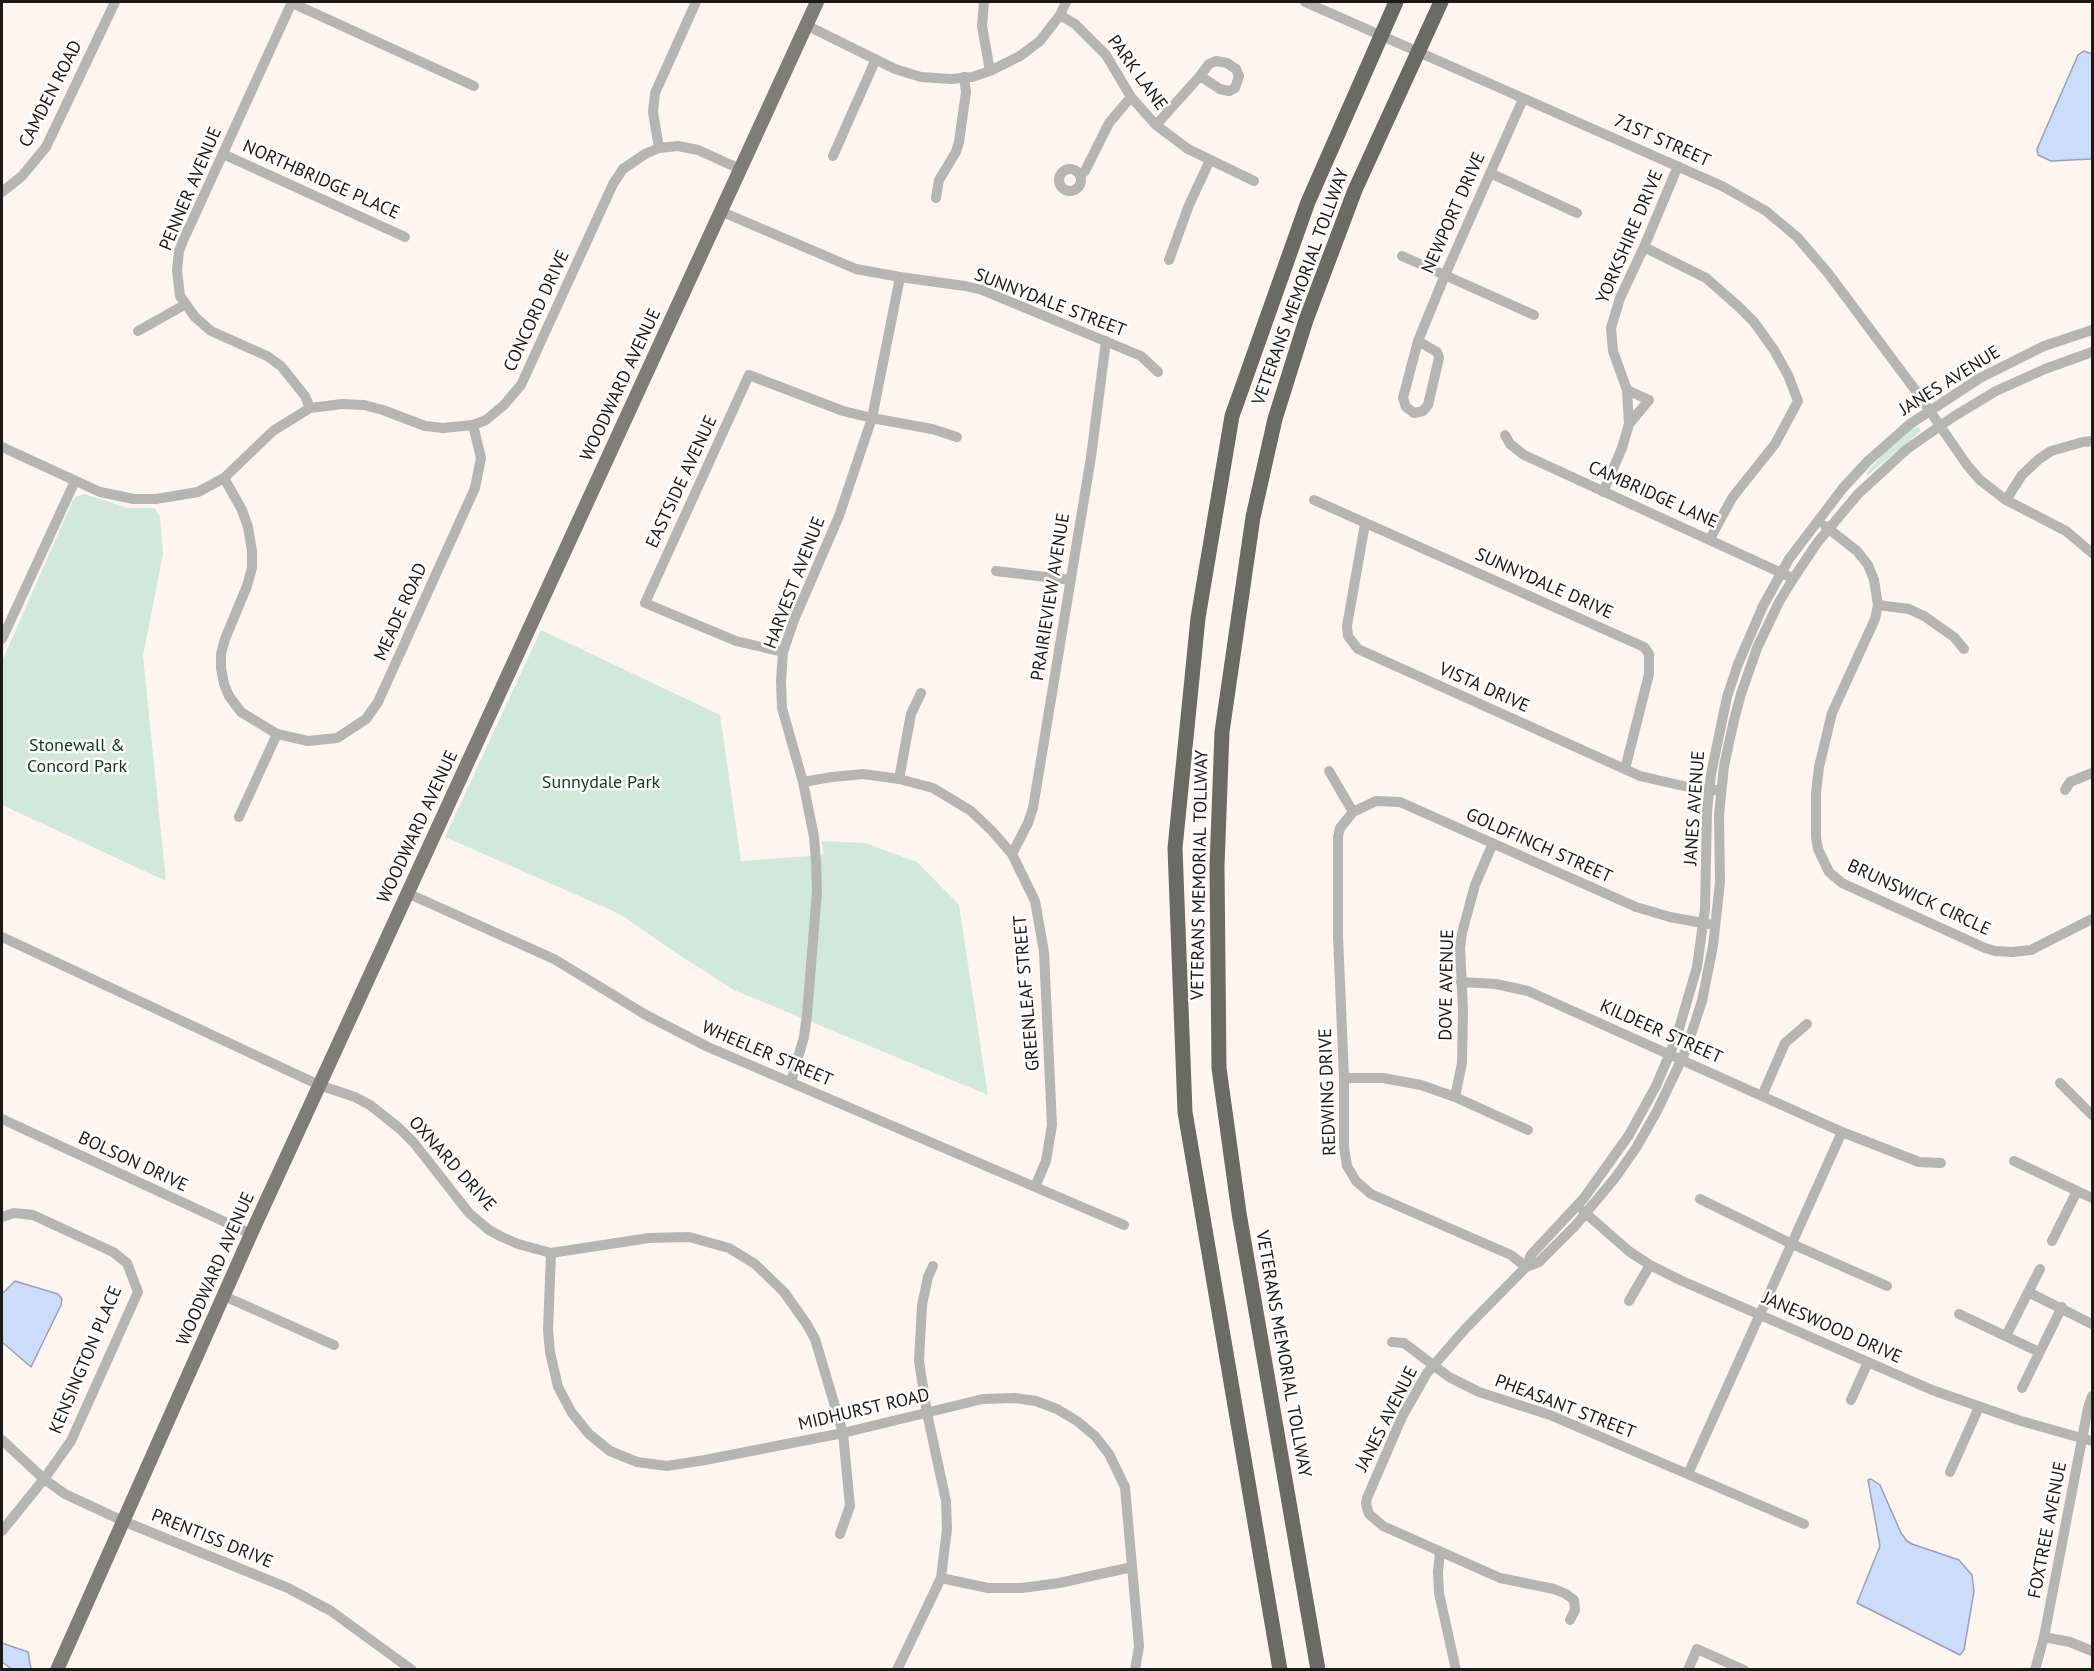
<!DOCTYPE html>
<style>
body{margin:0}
#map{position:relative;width:2094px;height:1671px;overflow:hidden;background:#fff5ef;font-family:"PT Sans",sans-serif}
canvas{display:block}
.frame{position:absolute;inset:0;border:3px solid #1b1815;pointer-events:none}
</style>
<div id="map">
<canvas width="2094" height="1671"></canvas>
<div class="frame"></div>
</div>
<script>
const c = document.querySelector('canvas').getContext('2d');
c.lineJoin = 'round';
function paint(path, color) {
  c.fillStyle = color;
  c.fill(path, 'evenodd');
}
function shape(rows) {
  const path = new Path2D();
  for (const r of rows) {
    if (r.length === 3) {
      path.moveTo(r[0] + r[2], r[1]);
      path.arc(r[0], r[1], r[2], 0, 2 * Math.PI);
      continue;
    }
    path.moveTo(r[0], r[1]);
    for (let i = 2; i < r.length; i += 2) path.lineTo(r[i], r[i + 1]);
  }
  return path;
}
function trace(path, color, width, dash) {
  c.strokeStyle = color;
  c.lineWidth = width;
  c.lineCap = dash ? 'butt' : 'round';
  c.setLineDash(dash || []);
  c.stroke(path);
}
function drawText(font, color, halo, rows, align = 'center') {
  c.font = font + ' "PT Sans",sans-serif';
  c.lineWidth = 5;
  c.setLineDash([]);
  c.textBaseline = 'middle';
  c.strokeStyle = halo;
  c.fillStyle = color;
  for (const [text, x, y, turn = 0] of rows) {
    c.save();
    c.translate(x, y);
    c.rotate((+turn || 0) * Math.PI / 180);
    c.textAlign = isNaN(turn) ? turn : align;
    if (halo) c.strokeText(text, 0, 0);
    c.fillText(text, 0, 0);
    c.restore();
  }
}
paint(shape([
 [1919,427,1921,431,1868,475,1866,473,1887,450,1911,429],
 [85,494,128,508,155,508,160,517,163,554,143,656,166,881,2,805,2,666,3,659,73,500,77,496],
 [541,630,720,715,741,861,823,855,822,841,865,843,917,862,959,905,988,1095,734,990,676,953,620,914,445,837]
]), '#d1e9da');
const water = shape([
 [2084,51,2092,54,2092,159,2051,161,2038,155,2037,149,2078,55,2084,51],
 [15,1281,58,1294,62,1299,61,1305,31,1367,2,1342,2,1294,15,1281],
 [1871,1479,1880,1485,1901,1533,1907,1541,1912,1544,1959,1560,1972,1575,1974,1591,1964,1650,1960,1655,1857,1603,1880,1546,1868,1480,1871,1479],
 [2,1643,28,1652,31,1669,12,1669,2,1662,2,1643]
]);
paint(water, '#ccddfc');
trace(water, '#97a2b7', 1.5);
trace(shape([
 [292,2,183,241,179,251,177,270,180,296,195,317,211,331,267,356,281,366,305,396,310,408],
 [984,2,982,26,990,71],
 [1305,2,1722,186,1766,211,1797,237,1828,273,1916,391,1967,465,1980,480,2006,500,2066,531,2092,553],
 [292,3,474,86],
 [1060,15,1075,24,1106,55,1131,97,1156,125,1188,149,1254,181],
 [806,25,895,69,921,77,951,79,972,77,990,71,1020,56,1040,41,1060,15,1066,2],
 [1156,125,1200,76,1220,89,1229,91,1235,88,1239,76,1236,69,1227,63,1216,61,1209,64,1200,76],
 [659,148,653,112,655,93,696,2],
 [223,154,405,237],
 [833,156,875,61],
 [1070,180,11],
 [1490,173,1577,213],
 [1080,175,1085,171,1109,123,1131,97],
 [2,192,22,176,46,147,115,2],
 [936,198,939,180,956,152,959,142,966,92,964,77],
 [720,211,856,269,900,277,965,286,982,290,1141,356,1158,372],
 [1644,247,1706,278,1739,307,1754,322,1774,350,1788,375,1798,401,1775,444,1732,498,1710,539],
 [1402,256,1534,315],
 [1169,260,1189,205,1210,160],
 [138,331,186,304],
 [1418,341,1445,275,1523,99],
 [1418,341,1437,352,1439,358,1428,405,1423,411,1414,413,1406,407,1403,398,1418,341],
 [1627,390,1629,424],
 [1505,435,1510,444,1524,455,1788,576],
 [2,447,100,492,134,499,156,499,198,492,224,478,273,431,310,408,342,404,364,405,383,410,425,426,443,428,473,425,486,420,504,405,521,385,613,184,623,169,645,154,659,148,678,146,698,150,740,169],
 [224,478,242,510,248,527,252,551,252,568,247,586,225,639,221,654,221,668,224,684,229,696,241,712,277,734,308,741,337,738,366,719,378,702,475,488,481,458,473,425],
 [1603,492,1622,448,1629,424,1649,400,1627,390,1613,351,1611,328,1620,298,1644,247,1678,166],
 [1314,500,1644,647,1649,654,1649,674,1625,769],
 [2006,500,2022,475,2039,459,2051,451,2083,442,2092,441],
 [1365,524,1347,626,1348,636,1358,649,1640,776,1688,787,1716,790],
 [1825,526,1857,551,1868,565,1874,580,1878,605,1875,619,1832,713,1819,767,1816,793,1816,837,1818,849,1829,872,1842,883,1985,948,1995,951,2012,952,2031,950,2092,919],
 [996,571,1071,580],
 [1878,605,1909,609,1924,616,1954,637,1964,649],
 [2,639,75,481],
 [783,652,736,641,645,603,749,375,843,411,872,418,932,429,957,437],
 [1329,771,1353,812],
 [899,779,911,714,921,693],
 [803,782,832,777,863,774,899,779,933,788,971,811,992,831,1012,854,1035,901,1044,952,1052,1125,1046,1161,1035,1187],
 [2065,790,2070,782,2092,773],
 [239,817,277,734],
 [1012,854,1028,823,1033,808,1091,457,1106,341],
 [407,893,554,959,646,1015,708,1047,1124,1225],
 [2,937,319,1085,355,1097,370,1105,399,1128,414,1143,469,1213,489,1230,502,1237,518,1244,551,1253,649,1238,689,1237,729,1248,755,1264,784,1292,806,1323,815,1339,843,1433,850,1506,840,1534],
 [1461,982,1496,984,1528,991,1842,1132,1919,1162,1941,1163],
 [1344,1078,1383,1078,1421,1085,1455,1097,1528,1130],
 [791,1082,804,1037,807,1015,817,891,816,861,814,837,803,782,782,708,781,681,783,652,794,620,839,516,872,418,900,277],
 [2060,1083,2092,1115],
 [1762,1096,1785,1043,1807,1024],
 [1455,1097,1462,1063,1463,1010,1460,948,1462,933,1475,885,1493,843],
 [2,1119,251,1234],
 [2014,1161,2092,1198],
 [1700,1199,1792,1244,1887,1286],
 [1583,1211,1630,1252,1650,1265,1680,1280,1932,1390,2021,1421,2092,1441],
 [2,1217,14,1213,33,1215,113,1252,127,1263,138,1292,71,1441,44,1479,2,1531],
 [2052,1241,2077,1191],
 [551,1253,548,1330,550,1352,558,1387,572,1413,589,1434,610,1451,637,1462,667,1466,705,1460,843,1433,983,1399,1015,1398,1036,1401,1057,1409,1077,1421,1095,1436,1109,1454,1125,1487,1139,1646,1135,1670],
 [1526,1267,1539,1262,1575,1226,1615,1178,1636,1148,1657,1111,1686,1050,1702,1001,1713,946,1720,882,1719,815,1724,766,1734,720,1741,694,1757,648,1779,602,1793,579,1817,543,1858,494,1907,449,1953,417,1996,391,2045,369,2092,352],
 [1526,1267,1511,1255,1371,1194,1356,1181,1347,1166,1344,1147,1344,1078,1338,936,1338,837,1340,828,1353,812,1376,801,1400,802,1636,907,1670,917,1708,924],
 [2028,1292,2092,1324],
 [224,1296,334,1345],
 [1629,1301,1650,1265],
 [1959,1314,2039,1352],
 [2006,1336,2040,1269],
 [1392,1342,1404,1343,1449,1377,1479,1392,1550,1415,1804,1524],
 [2022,1388,2062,1307],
 [1851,1400,1868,1362],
 [2,1440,44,1479,65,1494,123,1521,288,1588,331,1611,412,1670],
 [1950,1472,1979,1407],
 [1688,1474,1842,1132],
 [1440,1552,1438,1572,1439,1593,1456,1670],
 [941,1578,988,1588,1022,1588,1059,1583,1132,1567],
 [1570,1620,1575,1610,1574,1600,1566,1594,1554,1589,1500,1578,1383,1526,1369,1514,1366,1504,1367,1498,1402,1417,1427,1373,1466,1328,1526,1267,1531,1255,1584,1198,1629,1135,1656,1086,1676,1039,1697,967,1705,909,1707,811,1711,774,1727,697,1738,664,1763,606,1789,559,1843,488,1868,461,1910,424,1980,378,2044,346,2092,330],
 [2044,1637,2070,1642,2092,1651],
 [897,1670,941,1578,947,1529,946,1501,927,1413,919,1361,922,1305,928,1277,933,1266],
 [1688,1670,1697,1649,1744,1670],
 [2035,1670,2044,1637,2088,1408,2092,1396]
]), '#b5b6b1', 10);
trace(shape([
 [57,1670,251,1234,817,2]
]), '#7e7e77', 14);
trace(shape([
 [1280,1670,1185,1112,1175,848,1198,618,1232,416,1308,202,1396,2],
 [1318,1670,1239,1213,1219,1068,1217,866,1222,732,1253,517,1275,419,1306,320,1355,190,1441,2]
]), '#6a6b62', 15);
drawText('18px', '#1b1815', '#fff', [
 ["PARK LANE",1137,73,54],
 ["CAMDEN ROAD",51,94,-63],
 ["71ST STREET",1662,141,24],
 ["NORTHBRIDGE PLACE",321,180,24],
 ["PENNER AVENUE",191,189,-67],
 ["NEWPORT DRIVE",1454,213,-66],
 ["YORKSHIRE DRIVE",1630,237,-67],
 ["VETERANS MEMORIAL TOLLWAY",1301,287,-70],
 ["SUNNYDALE STREET",1050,303,21],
 ["CONCORD DRIVE",537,311,-65],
 ["JANES AVENUE",1950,381,-32],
 ["WOODWARD AVENUE",621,385,-65],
 ["EASTSIDE AVENUE",682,482,-65],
 ["CAMBRIDGE LANE",1653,495,24],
 ["HARVEST AVENUE",795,583,-69],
 ["SUNNYDALE DRIVE",1544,584,24],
 ["PRAIRIEVIEW AVENUE",1051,597,-81],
 ["MEADE ROAD",401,612,-66],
 ["VISTA DRIVE",1484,688,24],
 ["JANES AVENUE",1695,808,-86],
 ["WOODWARD AVENUE",418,827,-65],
 ["GOLDFINCH STREET",1539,846,24],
 ["VETERANS MEMORIAL TOLLWAY",1200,875,-89],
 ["BRUNSWICK CIRCLE",1919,898,25],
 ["DOVE AVENUE",1447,985,-89],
 ["GREENLEAF STREET",1027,993,-95],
 ["KILDEER STREET",1661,1032,24],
 ["WHEELER STREET",767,1054,23],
 ["REDWING DRIVE",1328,1092,-92],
 ["BOLSON DRIVE",133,1162,25],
 ["OXNARD DRIVE",452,1164,48],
 ["WOODWARD AVENUE",216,1269,-66],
 ["JANESWOOD DRIVE",1832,1328,24],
 ["VETERANS MEMORIAL TOLLWAY",1283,1354,80],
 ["KENSINGTON PLACE",86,1360,-67],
 ["PHEASANT STREET",1565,1407,21],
 ["MIDHURST ROAD",864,1410,-13],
 ["JANES AVENUE",1387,1419,-63],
 ["FOXTREE AVENUE",2048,1530,-79],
 ["PRENTISS DRIVE",212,1539,22]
]);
drawText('18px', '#0c3822', '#fff', [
 ["Stonewall &",77,746],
 ["Concord Park",77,767],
 ["Sunnydale Park",601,783]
]);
</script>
